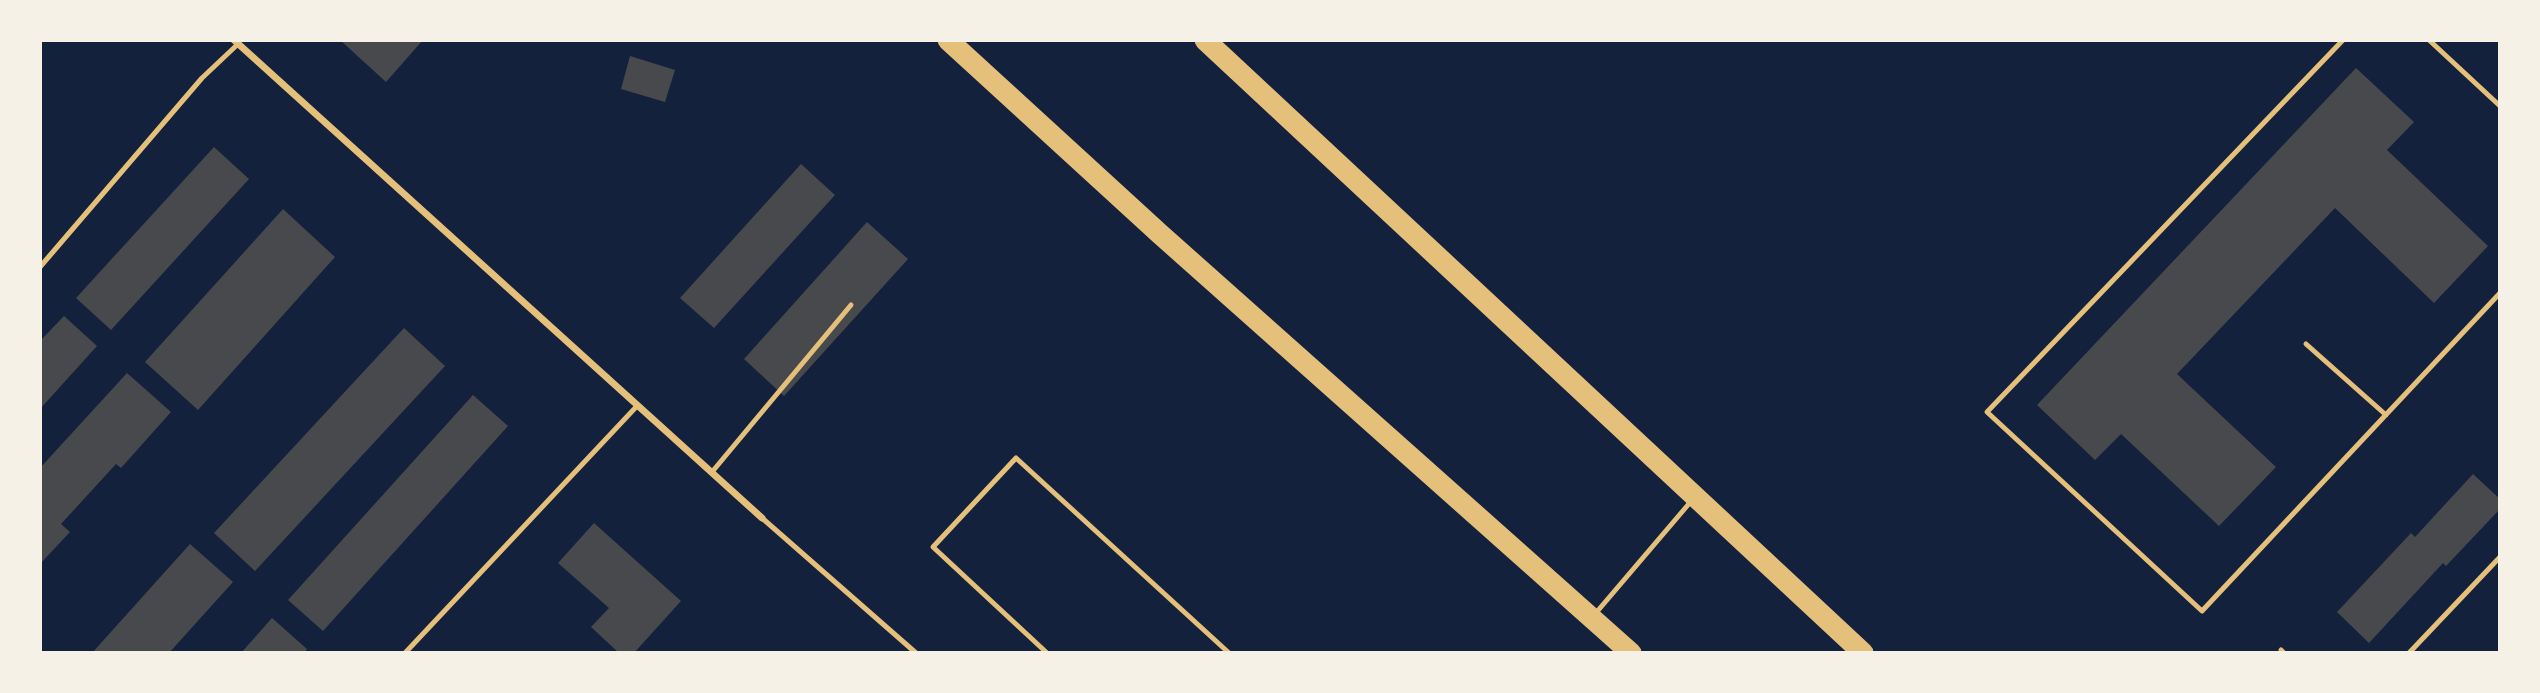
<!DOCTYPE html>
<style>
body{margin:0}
#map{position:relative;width:2540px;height:693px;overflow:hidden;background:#14213d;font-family:Quicksand,sans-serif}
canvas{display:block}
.frame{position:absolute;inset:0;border:42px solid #f6f1e7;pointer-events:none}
</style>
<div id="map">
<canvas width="2540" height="693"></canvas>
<div class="frame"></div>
</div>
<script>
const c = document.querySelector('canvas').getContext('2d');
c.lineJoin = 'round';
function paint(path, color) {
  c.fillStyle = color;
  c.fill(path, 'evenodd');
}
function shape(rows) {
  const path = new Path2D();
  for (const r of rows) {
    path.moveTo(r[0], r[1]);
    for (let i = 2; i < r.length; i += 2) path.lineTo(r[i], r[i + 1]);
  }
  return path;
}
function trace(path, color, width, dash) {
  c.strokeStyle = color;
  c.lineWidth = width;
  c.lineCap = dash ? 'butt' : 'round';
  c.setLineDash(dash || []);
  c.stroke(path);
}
paint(shape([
 [340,40,423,40,386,82],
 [630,56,675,70,665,102,621,89],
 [2356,68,2414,122,2387,150,2488,246,2434,303,2335,208,2177,374,2276,467,2219,526,2121,434,2095,460,2037,405],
 [214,147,249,179,111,330,76,298],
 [801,164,835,195,714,328,680,298],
 [283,209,335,257,198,410,145,362],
 [867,222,908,259,784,396,744,359],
 [64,316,97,346,40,409,40,341],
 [404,328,445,366,255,571,214,533],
 [127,373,171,412,121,468,116,464,61,524,70,532,40,564,40,468],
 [473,395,508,426,323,631,288,600],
 [2473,474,2500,499,2500,509,2446,566,2443,563,2369,643,2337,612,2411,533,2415,537],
 [594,523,681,601,634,653,619,653,591,627,609,608,558,563],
 [190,544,233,582,169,653,92,653],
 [272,618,307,649,304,653,241,653]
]), '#48494c');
trace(shape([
 [2343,40,1987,412,2202,611,2500,293],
 [2429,40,2500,106],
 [40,267,202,78,238,44],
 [2306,344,2386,415],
 [712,472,851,305],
 [762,518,916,653],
 [1595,614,1693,499],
 [2281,650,2284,653],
 [405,653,637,406],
 [1047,653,933,547,1016,458,1229,653],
 [2409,653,2500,557]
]), '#e5c07b', 5);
trace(shape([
 [234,40,762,518]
]), '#e5c07b', 7);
trace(shape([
 [948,40,1160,234,1631,653],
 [1205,40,1863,653]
]), '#e5c07b', 21);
</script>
